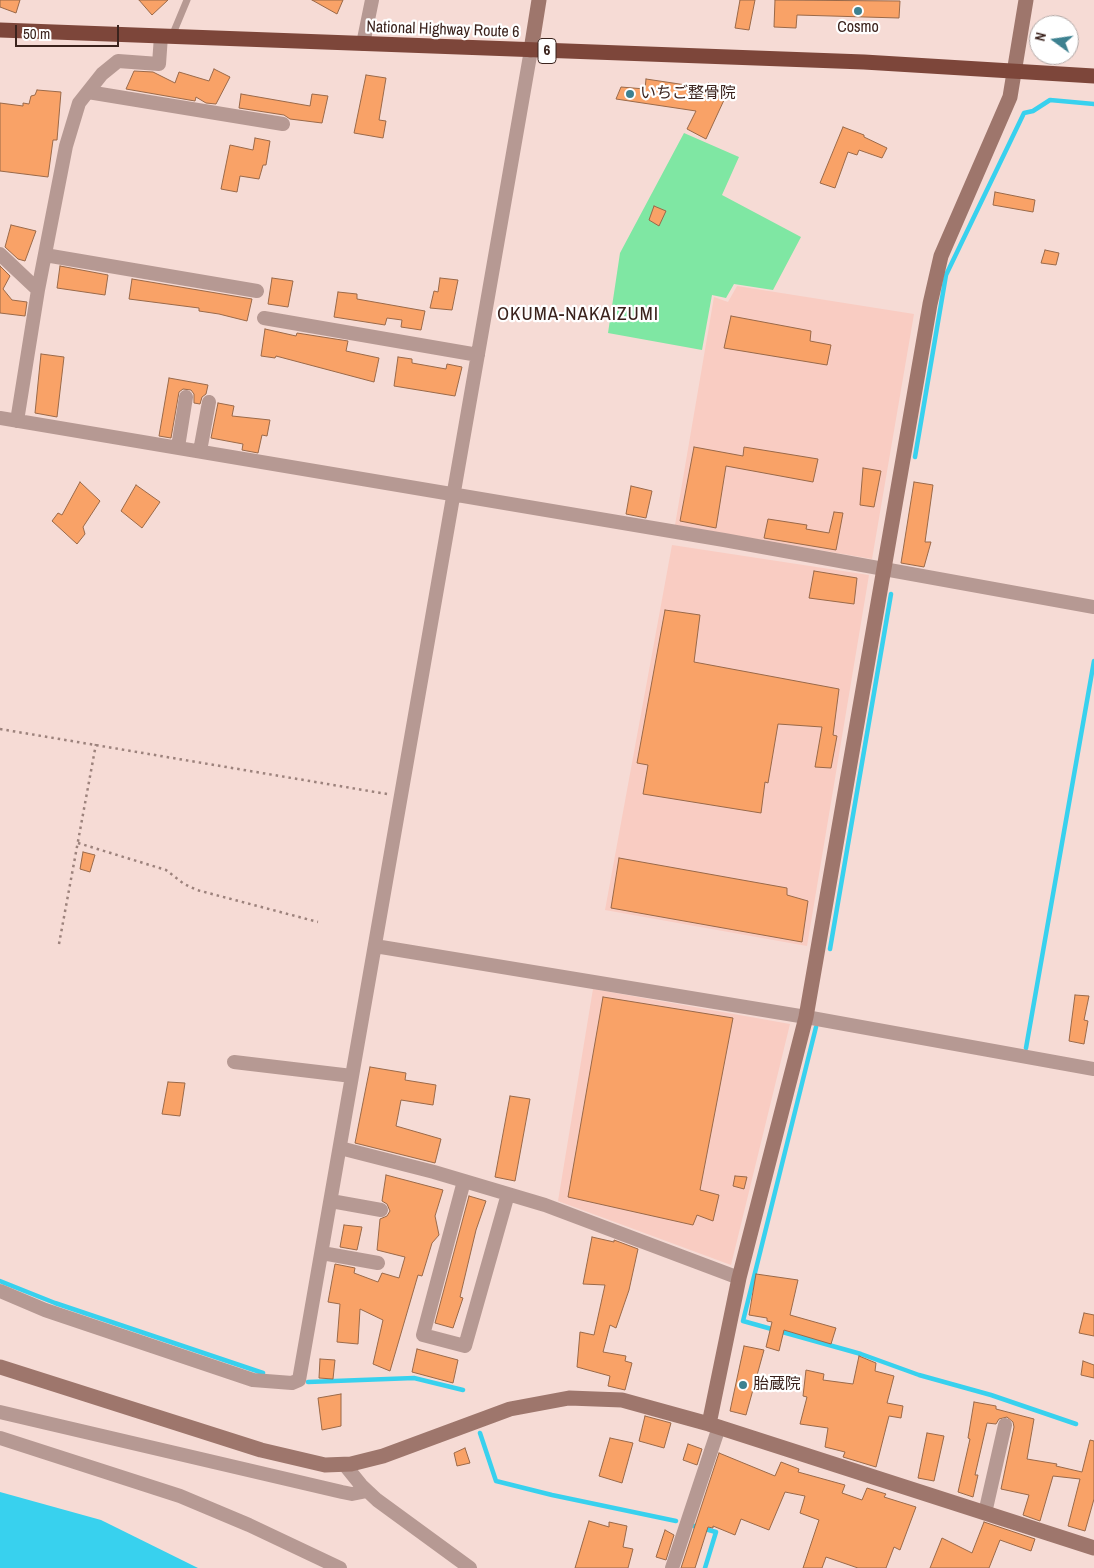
<!DOCTYPE html>
<meta charset="utf-8">
<style>
body{margin:0}
#map{position:relative;width:1094px;height:1568px;overflow:hidden;background:#f6dbd5;font-family:"Archivo Narrow",sans-serif}
canvas{display:block}
.north{position:absolute;left:1029px;top:15px;width:50px;height:50px;box-sizing:border-box;background:#fff;border:1px solid #b1a7a5;border-radius:50%;rotate:284deg;font-size:14px;font-weight:700;line-height:20px;text-align:center;color:#3b231d}
.north::after{content:'';display:block;margin:auto;width:18px;height:22px;background:#3d8190;clip-path:polygon(50% 0,100% 100%,50% 72%,0 100%)}
.scale{position:absolute;left:15px;top:25px;width:104px;height:22px;box-sizing:border-box;border:2px solid #3b231d;border-top:0;padding-left:6px;font-size:15px;line-height:18px;white-space:nowrap;color:#3b231d;-webkit-text-stroke:4px #fff;paint-order:stroke}
</style>
<div id="map">
<canvas width="1094" height="1568"></canvas>
<div class="north">N</div>
<div class="scale">50 m</div>
</div>
<script>
const c = document.querySelector('canvas').getContext('2d');
c.lineJoin = 'round';
function paint(path, color) {
  c.fillStyle = color;
  c.fill(path, 'evenodd');
}
function shape(rows) {
  const path = new Path2D();
  for (const r of rows) {
    path.moveTo(r[0], r[1]);
    for (let i = 2; i < r.length; i += 2) path.lineTo(r[i], r[i + 1]);
  }
  return path;
}
function trace(path, color, width, dash) {
  c.strokeStyle = color;
  c.lineWidth = width;
  c.lineCap = dash ? 'butt' : 'round';
  c.setLineDash(dash || []);
  c.stroke(path);
}
function drawText(font, color, halo, rows, align = 'center') {
  c.font = font + ' "Archivo Narrow","Noto Sans JP",sans-serif';
  c.lineWidth = 4.5;
  c.setLineDash([]);
  c.textBaseline = 'middle';
  c.strokeStyle = halo;
  c.fillStyle = color;
  for (const [text, x, y, turn = 0] of rows) {
    c.save();
    c.translate(x, y);
    c.rotate((+turn || 0) * Math.PI / 180);
    c.textAlign = isNaN(turn) ? turn : align;
    if (halo) c.strokeText(text, 0, 0);
    c.fillText(text, 0, 0);
    c.restore();
  }
}
paint(shape([
 [737,286,914,314,872,559,675,525,714,297,728,302],
 [672,545,869,575,807,946,605,910],
 [593,989,790,1024,731,1265,558,1201]
]), '#f9ccc2');
paint(shape([
 [684,133,739,157,722,195,801,237,773,290,734,284,726,298,712,295,702,350,608,333,620,253]
]), '#7fe7a3');
paint(shape([
 [0,1492,101,1520,198,1568,0,1568]
]), '#38d1ee');
trace(shape([
 [915,457,946,275,1024,113,1033,111,1050,100,1094,104],
 [830,949,891,594],
 [816,1027,743,1321,861,1354,919,1375,991,1395,1076,1424],
 [1026,1048,1094,661],
 [0,1281,55,1303,263,1373],
 [308,1382,414,1378,463,1390],
 [480,1433,496,1481,552,1495,676,1521],
 [694,1526,716,1532,705,1568]
]), '#38d1ee', 4.5);
const building = shape([
 [0,0,20,0,16,13,0,7,0,0],
 [139,0,168,0,152,15,139,0],
 [312,0,343,0,337,14,312,0],
 [740,0,755,0,749,30,735,28,740,0],
 [775,0,900,1,899,18,797,15,796,28,774,27,775,0],
 [214,69,230,77,216,104,206,103,196,97,195,101,126,89,134,71,153,72,175,83,179,72,209,81,214,69],
 [366,75,386,78,379,120,386,121,383,138,354,133,366,75],
 [646,79,706,88,708,83,723,88,718,98,724,100,706,139,687,129,696,111,616,99,621,87,645,89,646,79],
 [37,90,61,92,57,140,53,140,48,177,0,171,0,103,23,106,23,103,29,104,31,96,35,95,37,90],
 [241,94,310,106,312,94,328,96,322,123,290,119,284,115,239,108,241,94],
 [843,127,864,135,864,137,887,148,882,158,859,150,857,155,848,152,835,188,820,183,843,127],
 [255,138,270,141,266,165,263,165,259,179,240,176,237,192,221,189,230,145,253,150,255,138],
 [995,192,1035,200,1033,212,993,205,995,192],
 [654,206,666,211,659,226,649,220,654,206],
 [11,225,36,231,25,261,18,259,5,247,11,225],
 [1045,250,1059,253,1056,265,1041,263,1045,250],
 [0,266,10,276,3,289,12,300,27,302,25,316,0,313,0,266],
 [60,266,108,275,105,295,57,288,60,266],
 [272,278,293,281,288,307,268,304,272,278],
 [440,278,458,280,452,310,430,308,434,291,438,292,440,278],
 [132,279,252,299,247,321,219,314,199,311,199,308,129,299,132,279],
 [338,292,357,294,357,299,425,311,421,330,401,327,402,320,387,318,385,325,334,317,338,292],
 [731,316,811,331,810,341,831,345,827,365,724,348,731,316],
 [265,329,296,336,297,333,348,341,346,351,379,358,374,382,276,356,275,358,261,356,265,329],
 [41,354,64,357,57,417,35,413,41,354],
 [398,357,412,359,412,363,446,369,447,364,462,367,455,396,394,386,398,357],
 [169,378,208,385,206,394,202,397,200,404,194,403,194,394,191,390,183,389,179,392,171,438,159,436,169,378],
 [218,403,234,406,232,416,270,420,267,436,262,435,258,453,242,450,243,444,211,438,218,403],
 [694,447,743,456,744,447,818,459,813,482,726,466,716,528,680,521,694,447],
 [863,468,881,471,874,507,860,505,863,468],
 [80,482,100,501,83,527,85,534,77,544,52,521,58,513,62,515,80,482],
 [914,482,933,485,925,542,931,542,924,567,901,563,914,482],
 [136,485,160,502,142,528,121,511,136,485],
 [631,486,652,491,646,518,626,514,631,486],
 [834,512,843,513,836,550,764,538,768,519,807,525,806,529,829,533,834,512],
 [814,571,857,578,854,604,809,598,814,571],
 [665,610,700,615,694,662,839,689,833,735,837,736,831,768,815,767,822,727,778,724,768,783,765,782,761,813,643,794,648,765,637,763,665,610],
 [83,852,95,855,90,872,80,869,83,852],
 [619,858,787,888,787,895,808,901,802,942,611,908,619,858],
 [1075,995,1089,996,1084,1020,1088,1021,1084,1044,1069,1041,1075,995],
 [603,997,733,1018,700,1190,719,1195,713,1221,697,1215,693,1225,568,1197,603,997],
 [370,1067,406,1073,405,1080,436,1085,433,1105,401,1100,396,1126,441,1139,435,1163,355,1143,370,1067],
 [168,1082,185,1083,180,1116,162,1114,168,1082],
 [510,1096,530,1099,515,1181,495,1177,510,1096],
 [386,1175,443,1190,435,1216,439,1235,432,1243,422,1276,418,1275,390,1371,373,1364,383,1320,360,1309,358,1344,337,1342,340,1304,328,1302,335,1264,355,1268,354,1273,378,1282,382,1273,399,1278,405,1257,377,1250,380,1219,387,1216,390,1211,387,1204,382,1201,386,1175],
 [735,1176,747,1177,744,1189,733,1186,735,1176],
 [469,1196,486,1201,476,1230,460,1297,463,1298,453,1328,435,1323,469,1196],
 [344,1225,362,1227,357,1250,340,1247,344,1225],
 [592,1237,614,1242,614,1240,638,1249,629,1290,616,1328,610,1325,603,1352,626,1356,625,1361,632,1363,625,1390,608,1386,610,1376,577,1367,580,1332,594,1335,605,1285,583,1284,592,1237],
 [756,1274,798,1280,790,1315,836,1328,831,1344,784,1330,779,1351,766,1347,772,1322,767,1321,767,1318,749,1315,756,1274],
 [1084,1313,1094,1315,1094,1336,1079,1333,1084,1313],
 [744,1346,764,1350,746,1415,730,1411,744,1346],
 [417,1349,458,1360,453,1383,412,1372,417,1349],
 [859,1356,876,1363,875,1371,894,1376,887,1403,903,1406,901,1418,889,1416,876,1467,843,1457,845,1452,825,1447,828,1428,800,1424,807,1397,803,1396,806,1370,824,1374,823,1380,853,1384,859,1356],
 [320,1359,335,1360,333,1379,319,1378,320,1359],
 [1083,1361,1094,1365,1094,1378,1081,1375,1083,1361],
 [341,1394,341,1426,322,1430,318,1398,341,1394],
 [974,1402,996,1406,996,1409,1034,1419,1027,1459,1057,1464,1056,1466,1082,1472,1090,1440,1094,1441,1094,1499,1085,1531,1068,1526,1080,1479,1053,1476,1040,1521,1023,1515,1029,1495,1001,1489,1014,1427,1013,1422,1007,1417,999,1419,996,1424,987,1423,975,1475,978,1475,973,1497,958,1492,970,1439,968,1438,974,1402],
 [645,1416,671,1423,664,1448,639,1441,645,1416],
 [927,1433,944,1436,934,1481,918,1478,927,1433],
 [610,1438,633,1443,622,1483,599,1476,610,1438],
 [688,1444,702,1449,697,1465,683,1460,688,1444],
 [465,1448,470,1463,457,1466,454,1453,465,1448],
 [719,1453,775,1476,781,1462,799,1469,798,1472,845,1485,842,1493,862,1500,867,1488,886,1494,884,1497,916,1507,900,1550,894,1547,886,1568,858,1568,826,1557,822,1568,803,1568,819,1520,800,1513,805,1496,785,1492,769,1530,741,1519,735,1535,713,1526,713,1528,708,1527,695,1568,681,1568,719,1453],
 [589,1521,609,1527,609,1522,627,1526,623,1547,633,1549,628,1568,575,1568,589,1521],
 [984,1522,1035,1539,1031,1551,1000,1540,989,1568,930,1568,942,1538,972,1553,984,1522],
 [665,1530,674,1535,666,1560,656,1557,665,1530]
]);
paint(building, '#f9a267');
trace(building, '#9a6949', 1);
trace(shape([
 [0,729,387,794],
 [78,843,166,870,184,884,197,890,318,922],
 [59,944,96,744]
]), '#9c827c', 2.5, [2.5, 4]);
trace(shape([
 [172,36,187,0]
]), '#b69993', 7);
trace(shape([
 [363,44,372,0],
 [88,92,283,124],
 [0,254,38,290],
 [45,255,257,291],
 [264,318,478,355],
 [0,418,724,540,1094,607],
 [17,421,38,290,66,146,79,103,102,74,118,61,159,64,161,36],
 [178,447,186,397],
 [200,451,209,402],
 [375,946,806,1017,1094,1069],
 [234,1062,352,1076],
 [340,1148,434,1172,545,1205,739,1278],
 [464,1181,423,1335,465,1346,508,1194],
 [331,1201,381,1210],
 [322,1253,378,1263],
 [0,1291,45,1310,253,1380,292,1383,299,1380,531,50],
 [0,1412,342,1492,352,1494,367,1491],
 [0,1438,180,1496,249,1525,340,1568],
 [344,1464,361,1485,377,1500,470,1568],
 [985,1513,1005,1425],
 [672,1568,719,1427]
]), '#b69993', 14);
trace(shape([
 [531,50,539,0],
 [0,1367,261,1450,325,1465,351,1464,383,1456,510,1409,569,1398,622,1400,709,1424,1094,1548],
 [709,1424,739,1278,806,1017,930,304,941,256,1010,97,1026,0]
]), '#9e766c', 15);
trace(shape([
 [0,30,864,62,1094,76]
]), '#7d463a', 15);
for (const [x, y, r, color] of [
 [858,11,5,"#3d8190"],
 [630,94,5,"#3d8190"],
 [743,1385,5,"#3d8190"]
]) {
  const dot = new Path2D();
  dot.arc(x, y, r, 0, 2 * Math.PI);
  c.fillStyle = color;
  c.fill(dot);
  trace(dot, '#fff', 2);
}
for (const [x, y, w] of [
 [547,51,18]
]) {
  const box = new Path2D();
  box.roundRect(x - w / 2, y - 12.5, w, 25, 4);
  c.fillStyle = '#fff';
  c.fill(box);
  trace(box, '#3b231d', 1);
}
drawText('bold 15px', '#3b231d', null, [
 ["6",547,51]
]);
drawText('16px', '#3b231d', '#fff', [
 ["Cosmo",858,28,"center"],
 ["いちご整骨院",640,94],
 ["胎蔵院",753,1385]
], 'left');
drawText('16px', '#3b231d', '#fff', [
 ["National Highway Route 6",443,30,2]
]);
c.letterSpacing = '1px';
drawText('19px', '#3b231d', '#fff', [
 ["OKUMA-NAKAIZUMI",578,315]
]);
c.letterSpacing = '0px';
</script>
